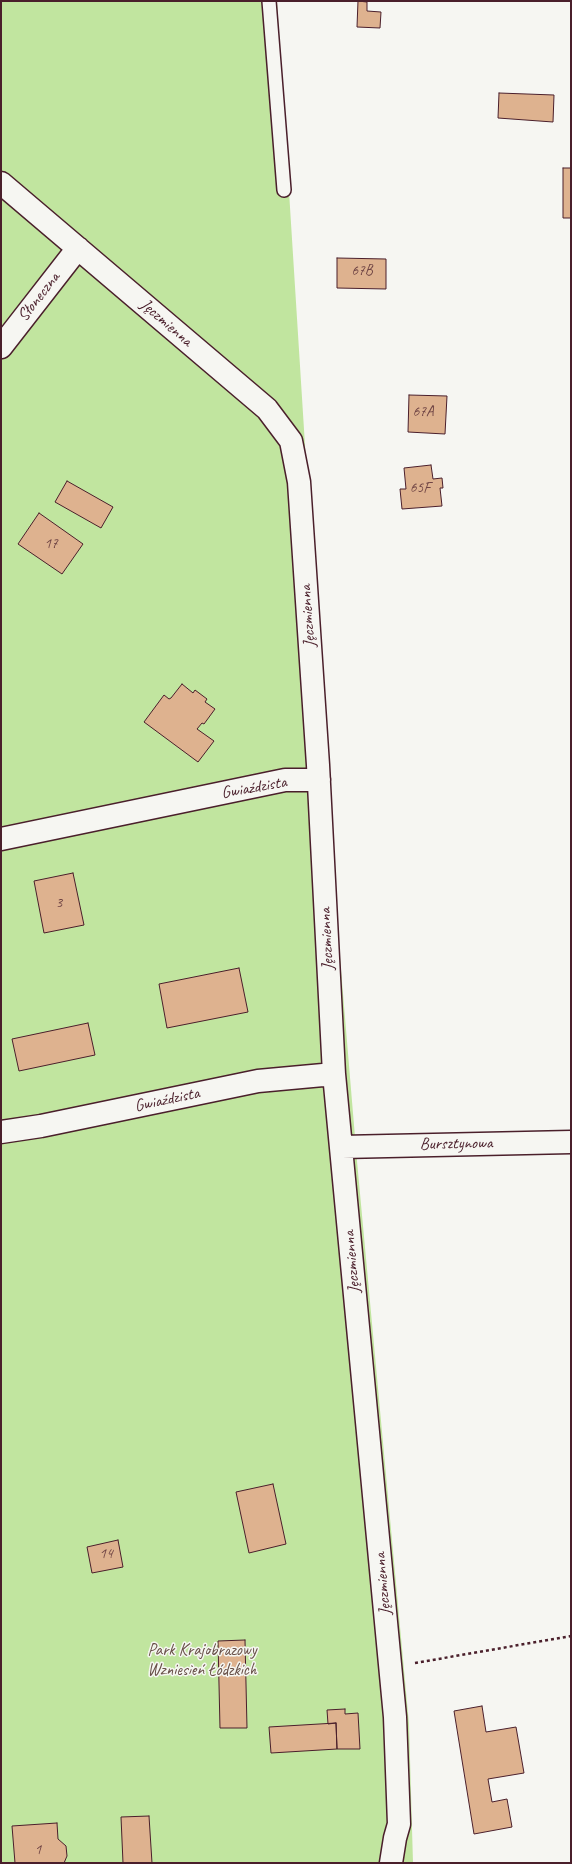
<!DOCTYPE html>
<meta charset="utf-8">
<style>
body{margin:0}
#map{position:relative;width:572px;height:1864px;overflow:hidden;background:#f6f6f2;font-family:Caveat,sans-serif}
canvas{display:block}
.frame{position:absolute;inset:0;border:2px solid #4a1f2b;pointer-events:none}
</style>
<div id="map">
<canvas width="572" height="1864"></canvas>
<div class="frame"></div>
</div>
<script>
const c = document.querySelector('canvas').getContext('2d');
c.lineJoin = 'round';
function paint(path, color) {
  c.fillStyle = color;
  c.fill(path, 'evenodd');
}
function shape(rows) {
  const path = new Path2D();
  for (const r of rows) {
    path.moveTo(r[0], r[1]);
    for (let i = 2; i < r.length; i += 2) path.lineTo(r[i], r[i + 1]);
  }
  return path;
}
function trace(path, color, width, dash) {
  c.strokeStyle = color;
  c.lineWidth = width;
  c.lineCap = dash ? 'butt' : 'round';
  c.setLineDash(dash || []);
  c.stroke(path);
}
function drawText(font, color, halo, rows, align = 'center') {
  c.font = font + ' Caveat,sans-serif';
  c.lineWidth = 3;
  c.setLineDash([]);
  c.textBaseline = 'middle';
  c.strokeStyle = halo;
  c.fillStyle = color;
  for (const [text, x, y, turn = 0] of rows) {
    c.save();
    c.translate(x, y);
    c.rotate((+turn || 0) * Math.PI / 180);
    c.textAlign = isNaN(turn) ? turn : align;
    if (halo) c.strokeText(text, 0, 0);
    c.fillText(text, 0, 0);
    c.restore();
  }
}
paint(shape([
 [1,1,277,1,329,826,357,1161,409,1724,413,1863,1,1863]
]), '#c1e59f');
const building = shape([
 [358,1,367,2,367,11,381,12,380,28,357,27,358,1],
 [499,93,554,95,553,122,498,118,499,93],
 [563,168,571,168,571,218,563,218,563,168],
 [337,258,386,259,386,289,337,288,337,258],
 [409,395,447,396,445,434,408,432,409,395],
 [431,465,433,479,442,478,443,488,440,488,442,506,402,509,400,489,406,489,404,468,431,465],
 [67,481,113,507,101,528,55,502,67,481],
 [39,513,83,544,62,574,18,544,39,513],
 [182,684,193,693,195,690,207,699,205,702,215,709,204,724,202,723,197,729,214,741,198,762,144,722,164,695,169,699,171,698,182,684],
 [73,873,84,925,44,933,34,881,73,873],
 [239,968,248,1012,167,1028,159,984,239,968],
 [88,1023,95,1055,19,1071,12,1039,88,1023],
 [273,1484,286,1544,249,1553,236,1492,273,1484],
 [118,1540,123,1567,92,1573,87,1547,118,1540],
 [245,1640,247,1728,220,1728,218,1641,245,1640],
 [482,1706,486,1732,516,1727,524,1773,488,1779,492,1802,507,1799,512,1827,474,1834,454,1711,482,1706],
 [345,1709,345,1714,358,1713,360,1749,337,1749,336,1723,328,1724,327,1710,345,1709],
 [336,1723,337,1749,271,1753,269,1727,336,1723],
 [149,1816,152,1863,123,1863,121,1817,149,1816],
 [57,1823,58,1839,66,1846,67,1856,64,1863,15,1863,12,1826,57,1823]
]);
paint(building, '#deb28f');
trace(building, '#4a1f2b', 1);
const service = shape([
 [269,1,284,190]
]);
const minor = shape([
 [1,183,267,409,291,441,299,482,318,765,334,1074,395,1717,399,1824,395,1838,391,1863],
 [1,347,78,248],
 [1,839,285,780,319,780],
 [1,1132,41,1126,258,1081,334,1074],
 [342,1147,571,1142]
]);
trace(service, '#4a1f2b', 16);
trace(minor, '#4a1f2b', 25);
trace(shape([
 [415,1663,571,1636]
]), '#4a1f2b', 2.5, [3, 3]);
trace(service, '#f6f6f2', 13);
trace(minor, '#f6f6f2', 22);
drawText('15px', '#6f4444', null, [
 ["67B",362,271],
 ["67A",423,412],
 ["65F",420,488],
 ["17",51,544],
 ["3",59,903],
 ["14",106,1554],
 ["1",38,1850]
]);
drawText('17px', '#4a1f2b', '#f6f6f2', [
 ["Słoneczna",39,297,-52],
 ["Jęczmienna",166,323,41],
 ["Jęczmienna",308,616,-94],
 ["Gwiaździsta",254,788,-10],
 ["Jęczmienna",327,939,-93],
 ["Gwiaździsta",167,1100,-12],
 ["Bursztynowa",456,1144,-1],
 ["Jęczmienna",352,1262,-95],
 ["Jęczmienna",383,1584,-95]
]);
drawText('17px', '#685048', '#f6f6f2', [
 ["Park Krajobrazowy",202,1651],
 ["Wzniesień Łódzkich",202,1671]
]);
</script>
